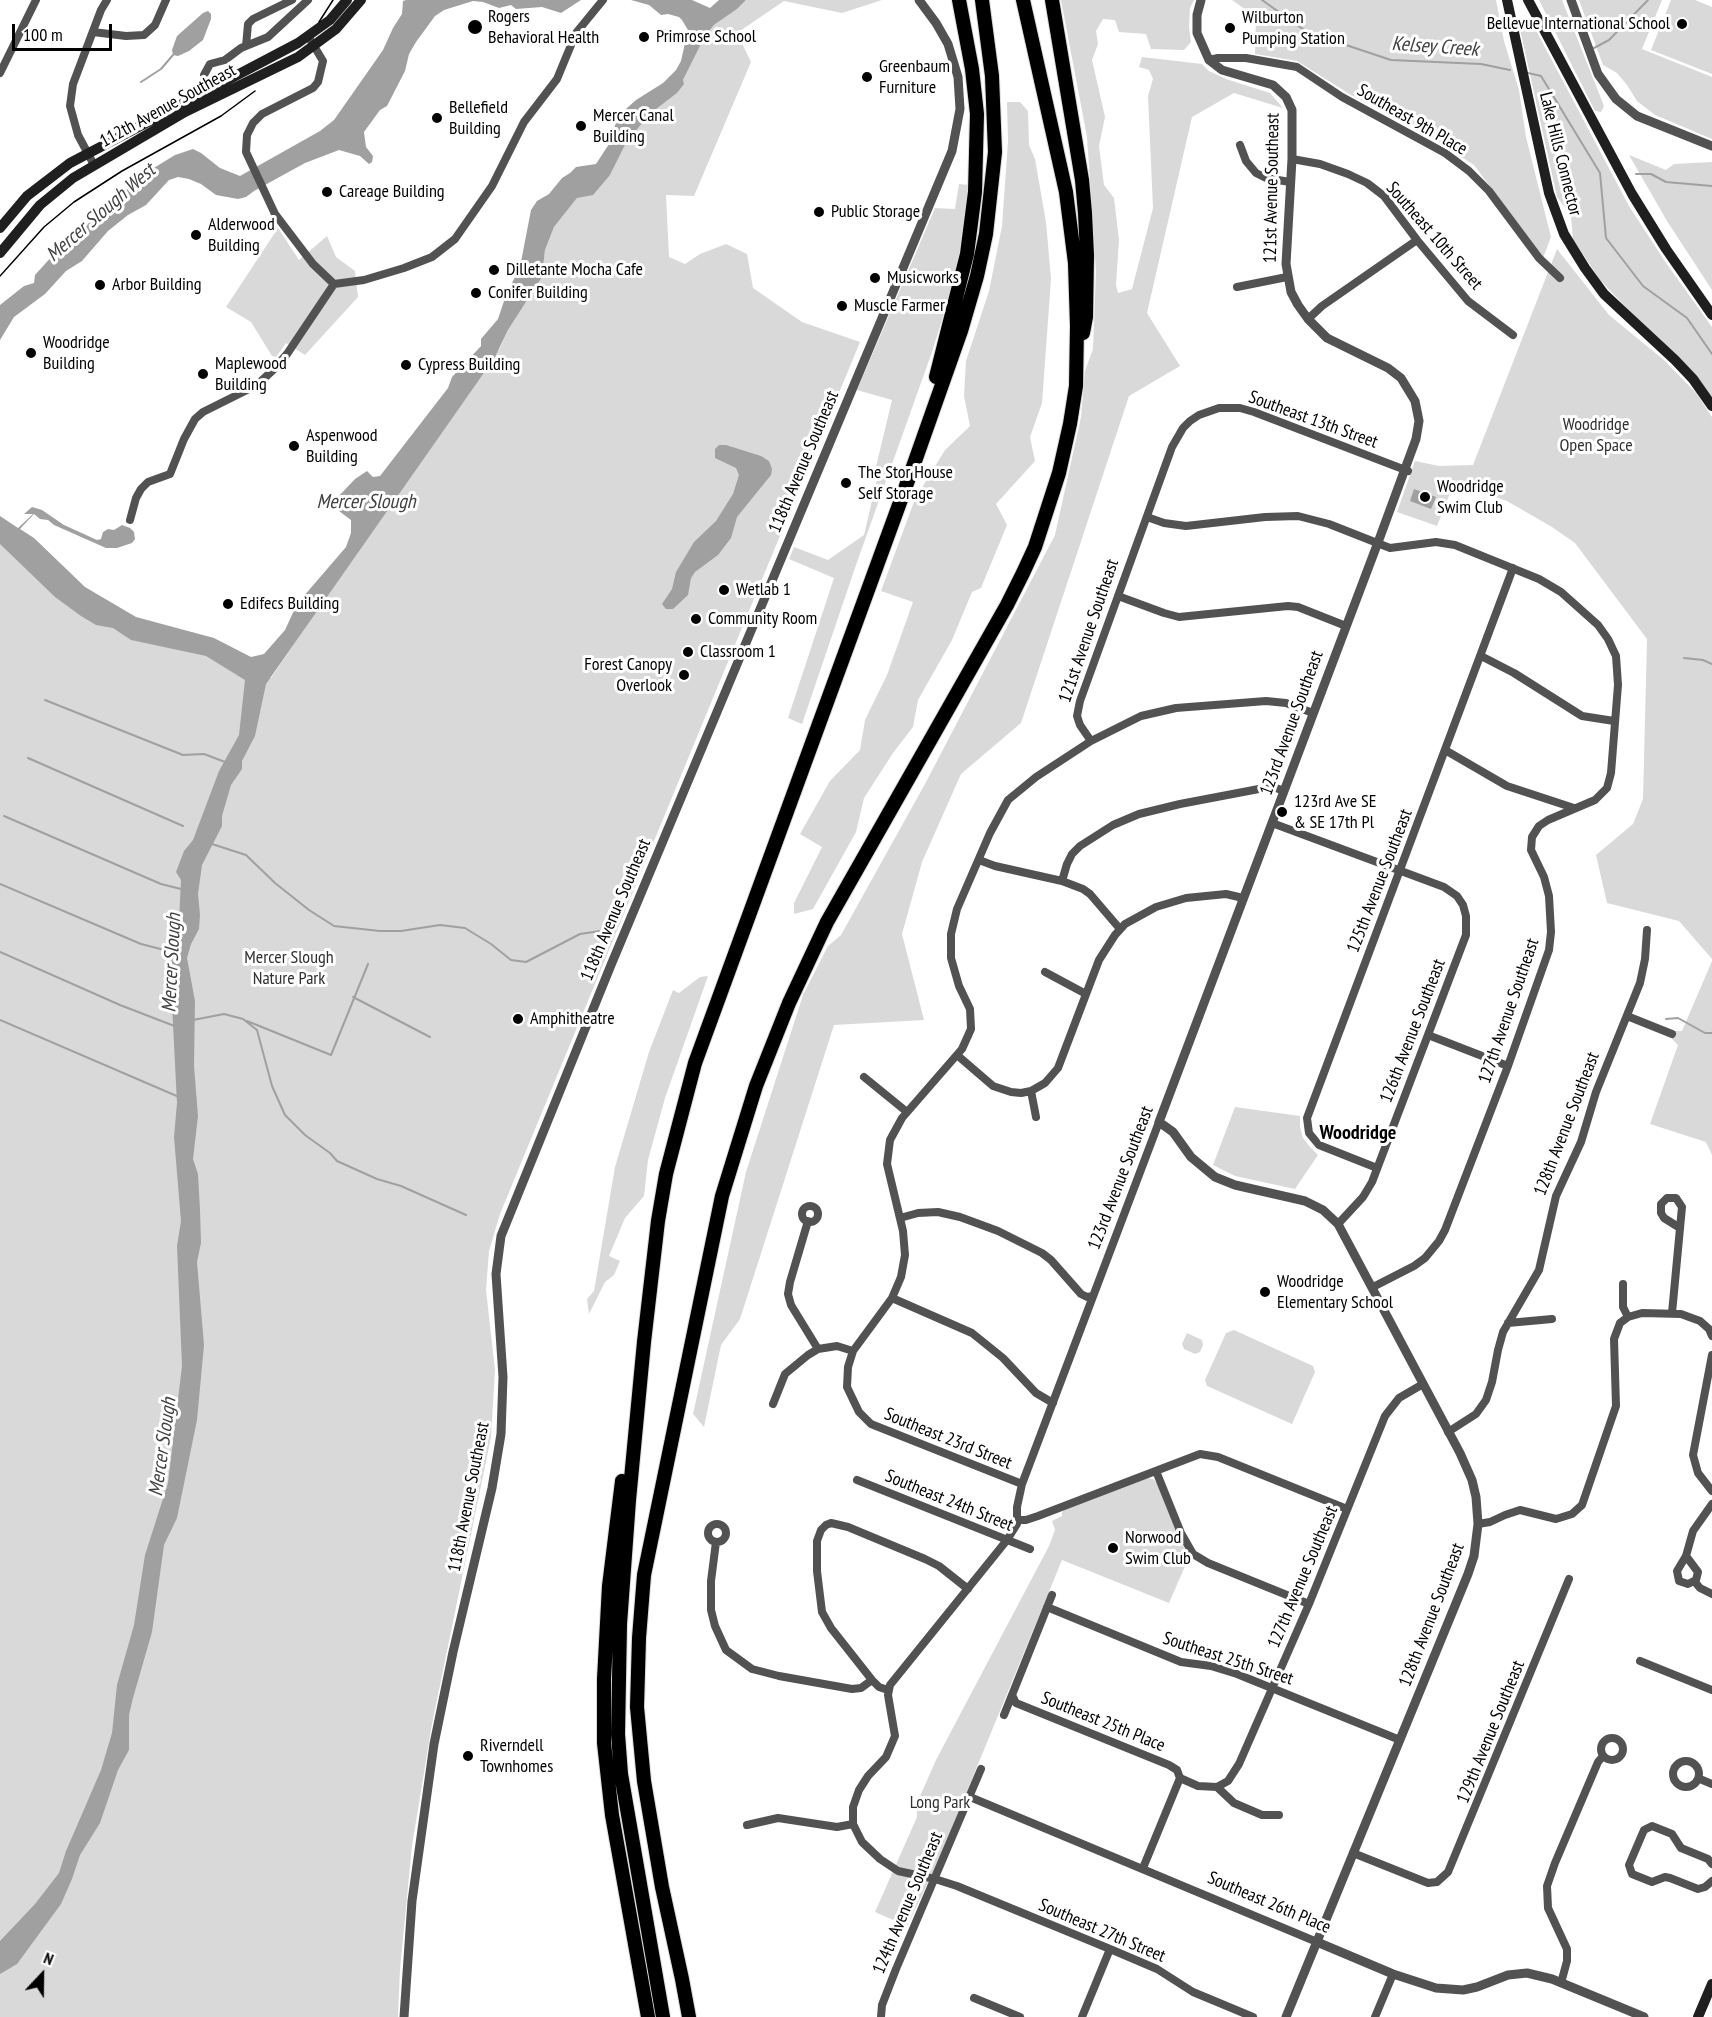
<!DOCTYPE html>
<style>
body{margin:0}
#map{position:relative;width:1712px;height:2017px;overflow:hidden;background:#fff;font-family:"PT Sans Narrow",sans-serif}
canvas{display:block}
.north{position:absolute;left:12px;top:1945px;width:60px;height:60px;-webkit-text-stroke:4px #fff;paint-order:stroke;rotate:22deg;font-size:16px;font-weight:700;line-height:24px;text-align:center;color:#000}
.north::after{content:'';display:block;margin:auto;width:21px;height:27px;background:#000;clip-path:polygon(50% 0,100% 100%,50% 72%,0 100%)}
.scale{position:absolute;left:12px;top:24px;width:100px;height:27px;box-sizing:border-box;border:3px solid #000;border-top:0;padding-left:8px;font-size:18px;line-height:21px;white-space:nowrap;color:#000;-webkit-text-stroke:4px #fff;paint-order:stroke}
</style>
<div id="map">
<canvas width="1712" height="2017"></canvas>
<div class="north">N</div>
<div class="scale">100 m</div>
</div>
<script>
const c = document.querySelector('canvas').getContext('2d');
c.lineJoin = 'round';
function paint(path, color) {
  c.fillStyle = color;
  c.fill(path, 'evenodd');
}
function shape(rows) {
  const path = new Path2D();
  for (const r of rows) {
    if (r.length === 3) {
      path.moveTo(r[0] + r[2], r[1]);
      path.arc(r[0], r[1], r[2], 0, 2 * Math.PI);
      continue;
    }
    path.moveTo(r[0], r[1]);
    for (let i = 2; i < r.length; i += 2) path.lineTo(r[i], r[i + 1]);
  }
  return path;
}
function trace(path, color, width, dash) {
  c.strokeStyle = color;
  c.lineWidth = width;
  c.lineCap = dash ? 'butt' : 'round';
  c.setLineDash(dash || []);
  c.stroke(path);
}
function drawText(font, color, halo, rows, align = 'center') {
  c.font = font + ' "PT Sans Narrow",sans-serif';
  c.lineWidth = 6;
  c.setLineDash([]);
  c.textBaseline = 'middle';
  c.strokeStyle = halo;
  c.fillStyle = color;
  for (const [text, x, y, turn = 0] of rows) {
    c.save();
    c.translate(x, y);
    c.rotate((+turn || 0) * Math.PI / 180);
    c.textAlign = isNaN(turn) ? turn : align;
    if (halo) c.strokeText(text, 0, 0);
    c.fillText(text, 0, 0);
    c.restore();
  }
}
paint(shape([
 [746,0,882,0,842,13,784,1,737,33,751,62,694,196,666,195,669,257,685,264,700,254,726,244,747,254,753,288,802,322,860,342,500,1214,489,1251,486,1290,495,1370,491,1437,432,1724,412,1846,400,1969,398,2017,0,2017,0,527,121,624,271,678,416,465,500,348,508,330,542,277,545,250,554,227,577,198,610,175,627,141,651,113,677,93,683,84,683,80,705,36,714,25,737,9],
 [1061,0,1194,0,1190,8,1189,27,1191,42,1184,50,1151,49,1146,34,1119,32,1115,20,1103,19,1096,31,1098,44,1092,60,1105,117,1099,146,1104,185,1114,198,1119,240,1116,285,1118,293,1132,289,1153,208,1148,96,1153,79,1149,70,1139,67,1142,57,1202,64,1209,71,1226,79,1270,93,1283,108,1234,93,1192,117,1147,313,1180,366,1129,396,1021,723,961,774,922,862,902,934,924,1020,834,1025,740,1319,721,1345,704,1427,693,1414,746,1172,803,995,828,946,841,935,925,784,1055,535,1081,417,1085,371,1093,349,1096,272,1087,137],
 [1232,0,1496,0,1504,41,1519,90,1526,137,1551,237,1543,258,1474,165,1416,127,1351,95,1297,61,1255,54,1256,17],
 [1539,0,1562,0,1604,106,1601,112,1595,111],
 [1579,0,1662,0,1642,49,1712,77,1712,139,1655,115,1637,101,1627,85,1617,73,1603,65],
 [1671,0,1695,0,1712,7,1712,74,1651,50],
 [1529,17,1629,206,1666,263,1712,327,1712,397,1600,280,1573,239,1571,216,1557,197,1518,20],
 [1007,102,1020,102,1028,111,1029,145,1035,159,1046,222,1051,279,1042,403,1030,437,1035,461,996,504,1007,525,981,588,972,592,952,640,918,700,913,727,893,753,864,798,856,832,813,909,794,914,794,903,822,847,800,834,830,781,860,750,865,720,887,675,913,602,881,591,915,499,945,450,970,426,964,396,966,361,989,291,1002,226,1008,141],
 [1629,155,1666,170,1674,164,1712,162,1712,290,1667,221],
 [959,184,969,185,964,228,954,281,932,352,856,565,802,724,788,718,834,578,789,559,794,547,828,560,864,535,878,475,875,471,892,400,857,390,935,208,955,209],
 [278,228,299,260,327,236,336,257,355,271,358,297,305,355,286,343,276,357,272,356,251,322,226,307],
 [1557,249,1609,315,1664,360,1696,393,1712,417,1712,959,1679,921,1607,903,1596,855,1633,824,1643,799,1647,639,1575,543,1552,527,1507,501,1454,483,1437,526,1397,512,1415,461,1439,466,1473,465],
 [1712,961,1712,1155,1706,1142,1650,1124,1678,1045,1671,1038,1674,1031,1682,1031],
 [708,976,665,1098,648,1160,644,1196,625,1218,609,1256,620,1261,614,1275,605,1282,589,1314,587,1299,594,1291,615,1167,649,1052,673,990,679,993,700,977],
 [1235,1107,1300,1116,1300,1127,1303,1138,1310,1147,1318,1155,1295,1189,1235,1176,1213,1165],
 [1234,1330,1313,1366,1315,1372,1292,1424,1207,1386,1205,1380,1226,1333],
 [1187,1333,1202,1340,1203,1345,1200,1352,1195,1354,1184,1349,1182,1344],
 [1147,1478,1153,1479,1158,1484,1181,1542,1189,1557,1169,1603,1062,1560,937,1864,907,1926,875,1912,917,1817,917,1803,936,1760,1049,1546,1055,1530,1052,1521,1062,1516,1062,1512,1065,1509]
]), '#d9d9d9');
paint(shape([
 [406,0,581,0,561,13,542,7,516,9,511,5,499,8,483,2,473,1,444,10,435,16,416,42,409,54,405,71,387,106,380,110,364,132,366,147,373,156,372,162,369,164,360,156,339,150,305,163,254,191,246,197,238,199,216,195,201,184,189,179,178,177,169,180,146,205,128,215,108,231,82,261,66,271,45,294,14,317,0,340,0,305,24,286,34,283,35,275,54,254,144,174,175,155,193,149,201,153,220,168,240,176,320,131,334,120,383,50,393,28,402,14,403,1],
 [631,0,692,0,710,8,719,0,746,0,737,9,714,25,705,36,683,80,684,84,677,93,651,113,627,141,610,175,593,195,577,198,554,227,545,250,542,277,508,330,495,357,266,684,255,736,242,761,242,769,231,785,222,816,222,826,202,865,198,894,200,915,199,929,191,944,187,958,195,1001,194,1066,198,1116,193,1159,198,1174,200,1210,201,1243,197,1262,204,1345,197,1420,177,1518,164,1545,152,1632,133,1698,129,1715,129,1750,118,1770,100,1823,80,1855,72,1879,61,1904,17,1964,0,1974,0,1941,35,1904,59,1873,66,1851,101,1770,112,1733,117,1685,134,1625,145,1555,168,1483,182,1366,177,1246,181,1221,174,1137,177,1103,171,985,172,957,179,921,181,880,176,872,184,851,193,840,219,771,239,735,245,680,206,656,131,640,113,628,96,625,81,616,55,597,0,544,0,516,18,528,33,514,24,514,32,507,42,510,64,525,97,540,101,539,103,532,108,529,114,530,122,525,130,528,134,532,135,539,132,543,117,548,106,548,54,525,48,520,40,519,34,514,20,529,34,538,85,587,136,617,214,638,251,657,264,654,285,630,297,604,346,547,351,533,351,520,339,511,336,499,355,479,367,471,373,477,380,476,448,388,452,377,481,346,481,339,498,319,506,295,520,267,531,210,537,201,549,194,562,178,570,173,576,167,596,164,609,144,618,116,636,100,663,83,676,70,681,61,688,30,682,20,679,17,668,14,661,15,649,5],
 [208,11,211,14,211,19,203,40,189,51,178,56,173,55,172,50,177,36,203,13],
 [719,445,726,445,761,456,769,461,772,469,771,475,737,517,731,538,718,555,695,572,691,578,688,595,673,609,666,609,662,604,672,589,676,572,694,542,716,521,733,494,739,475,736,468,715,458,715,449],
 [1414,489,1436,497,1431,509,1410,501]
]), '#a0a0a0');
trace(shape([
 [1262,0,1307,32,1391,60,1481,64,1510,70],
 [1594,48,1609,40,1648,0],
 [1528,73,1541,76,1600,173,1606,238,1643,286,1687,318,1712,354],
 [141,82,161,69,173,55],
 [1636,174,1651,174,1666,182,1712,186],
 [1684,658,1703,660,1712,664],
 [45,700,183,755,204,754,225,762],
 [28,758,183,826],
 [4,816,161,884,181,889],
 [212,844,246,855,275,883,309,910,334,926,380,931,401,931,440,925,465,928,491,944,511,960,526,962,580,934,600,931,610,926],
 [0,884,141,944,176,953],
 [0,952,120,1005,177,1027],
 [353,997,430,1037],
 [1666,1019,1678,1018,1705,1033,1712,1033],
 [0,1020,179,1097],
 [193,1020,224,1014,243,1019,257,1030,272,1086,285,1115,305,1135,330,1153,337,1161,377,1179,401,1186,466,1215],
 [247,1021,331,1055,368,964]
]), '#a0a0a0', 2);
const motorway = shape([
 [1052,0,1082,180,1085,213,1087,255,1086,317,1083,333],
 [936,377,967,254,975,192,977,114,972,69,959,0],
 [622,1481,609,1586,604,1679,604,1743,612,1815,648,2017],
 [663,2017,621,1774,618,1734,620,1624,629,1500,644,1342,658,1221,666,1174,695,1063,914,464,961,331,977,276,986,234,995,152,992,76,982,0],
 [689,2017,682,1979,662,1887,644,1781,637,1707,639,1638,644,1575,722,1196,756,1086,789,1003,827,922,1007,605,1023,573,1035,547,1059,473,1070,424,1076,386,1077,326,1075,263,1066,192,1023,0]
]);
trace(motorway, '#dbdbdb', 16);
trace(shape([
 [93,32,126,36,144,35,155,25,166,0],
 [311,41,323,61,318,82,313,88,262,114,253,123,247,135,246,152,275,214,313,264,334,284],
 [246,46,248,24,253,19,292,0],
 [1209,60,1218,58,1246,58,1297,67,1342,97,1445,153,1469,171,1489,191,1539,258,1560,278],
 [0,73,36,0],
 [210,89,205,83,204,75,210,64,225,60,241,48,268,37,308,0],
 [1240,145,1246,161,1256,173,1266,178,1290,182],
 [1292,159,1320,164,1348,174,1367,183,1384,196,1417,240,1468,301,1513,335],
 [94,165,78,135,70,106,73,84,101,10,107,0],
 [1237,287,1287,277],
 [1308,319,1322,306,1417,240],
 [1147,517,1164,523,1186,526,1265,517,1298,516,1329,524,1390,548,1436,542,1455,545,1539,579,1561,592,1598,625,1608,639,1616,656,1618,685,1611,773,1607,788,1595,800,1548,820,1539,826,1532,837,1531,850,1544,877,1549,896,1551,932,1549,950,1508,1066,1445,1230,1439,1241,1425,1258,1414,1266,1373,1287],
 [130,520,136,498,141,489,148,482,170,474,184,439,195,419,203,412,257,385,273,370,287,354,334,284,364,280,404,268,432,257,455,239,492,186,524,122,557,79,576,33,603,0],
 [1118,596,1164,613,1179,617,1288,606,1298,607,1346,626],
 [1481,656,1514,673,1582,716,1614,721],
 [1091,741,1141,716,1176,708,1266,701,1286,703,1313,713],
 [1445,750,1507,786,1574,808],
 [1272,823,1444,887,1457,896,1463,905,1466,916,1466,935,1372,1182,1363,1197,1338,1224],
 [979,860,995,866,1062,881,1083,889,1090,894,1120,929],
 [1062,881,1067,864,1072,854,1080,846,1113,825,1139,814,1180,804,1264,788,1276,788,1284,791],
 [1045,972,1086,994],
 [1627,1016,1672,1034],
 [1428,1035,1508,1066],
 [957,1055,993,1086,1011,1092,1021,1093,1031,1091,1045,1083,1058,1068,1099,960,1115,935,1125,924,1156,907,1186,898,1226,894,1243,898],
 [864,1077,907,1112],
 [1031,1091,1036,1117],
 [1159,1122,1022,1484,1017,1507,1017,1524,1007,1540,890,1685,888,1695,895,1736,886,1757,868,1776,859,1790,853,1807,853,1824,862,1842,880,1859,898,1871,935,1879,957,1886,1110,1949,1157,1969,1193,1992,1253,2017],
 [1377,1168,1319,1145,1309,1133,1307,1118,1513,568],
 [810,1214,8],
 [900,1218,918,1213,938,1212,960,1217,998,1231,1042,1253,1051,1260,1081,1294,1087,1297,1093,1296],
 [808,1221,790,1282,788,1294,791,1305,818,1349],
 [892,1298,972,1333,1003,1358,1036,1393,1053,1403],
 [1672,1313,1682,1207,1676,1198,1667,1198,1661,1204,1661,1213,1664,1218,1680,1228],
 [1628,1317,1642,1313,1681,1314,1700,1321,1709,1329,1712,1336],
 [1508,1323,1552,1319],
 [1712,1355,1693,1455,1698,1473,1712,1491],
 [773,1404,785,1374,808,1355,818,1349,837,1346,853,1351],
 [1448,1432,1476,1414,1486,1400,1492,1382,1498,1350,1503,1332,1539,1270,1556,1196,1581,1142,1596,1092,1640,983,1645,959,1647,930],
 [1156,1471,1181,1533,1193,1554,1208,1563,1309,1604],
 [857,1480,1030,1549],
 [1022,1484,871,1424,859,1412,847,1387,848,1367,853,1351,892,1298,901,1277,905,1255,903,1231,887,1164,890,1140,902,1118,962,1049,971,1029,970,1009,959,986,951,958,951,934,957,909,990,833,1008,800,1036,777,1091,741,1080,725,1077,716,1080,701,1172,447,1183,428,1190,421,1199,415,1219,408,1240,408,1254,412,1408,471],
 [1018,1520,1026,1520,1038,1516,1200,1454,1218,1457,1347,1509],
 [717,1533,9],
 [1478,1524,1490,1522,1505,1515,1520,1510,1556,1519,1572,1514,1582,1505,1616,1406,1614,1339,1620,1323,1628,1317,1623,1307,1623,1284],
 [716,1542,711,1581,711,1610,715,1626,726,1650,752,1669,779,1676,852,1689,861,1688,872,1680],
 [1686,1556,1698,1572,1696,1580,1688,1584,1679,1581,1677,1571,1686,1556,1693,1531,1712,1504],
 [1695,1582,1700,1588,1712,1594],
 [1047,1607,1181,1662,1211,1666,1237,1674,1400,1740],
 [1640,1661,1712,1690],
 [888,1690,879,1687,872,1680,831,1628,822,1612,817,1571,817,1541,821,1530,826,1525,831,1523,848,1527,925,1559,939,1566,968,1589],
 [1012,1695,1016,1703,1169,1765,1177,1770,1180,1778,1198,1786,1217,1787,1234,1803,1262,1815,1279,1815],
 [1004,1715,1052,1595],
 [1612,1749,11],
 [1686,1774,13],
 [1700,1779,1712,1784],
 [1217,1787,1228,1781,1239,1764,1309,1604,1385,1416,1399,1398,1423,1384],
 [970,1797,1317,1942],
 [747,1825,778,1818,837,1827,853,1824],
 [1353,1853,1428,1883,1437,1882,1448,1872,1569,1579],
 [1712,1864,1708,1859,1681,1848,1672,1834,1652,1826,1644,1830,1629,1865,1632,1874,1652,1882,1665,1877,1670,1878,1698,1889,1705,1887,1712,1881],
 [1143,1868,1180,1778],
 [1561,1983,1567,1961,1567,1949,1548,1908,1547,1886,1555,1863,1598,1762,1603,1756],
 [974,1998,1020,2017],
 [881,2017,882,2005,896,1969,981,1769],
 [1082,2017,1110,1949],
 [1375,2017,1393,1974]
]), '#525252', 8);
trace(shape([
 [1201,0,1197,15,1197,33,1209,60,1222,70,1273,85,1286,97,1292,110,1292,159,1286,264,1291,292,1298,305,1308,319,1327,338,1388,368,1401,378,1415,401,1419,421,1416,439,1380,537,1159,1122,1173,1132,1191,1157,1215,1177,1235,1185,1305,1201,1323,1210,1338,1224,1460,1453,1472,1480,1476,1497,1478,1524,1474,1556,1468,1574,1286,2017],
 [1571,0,1598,74,1616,99,1637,116,1712,146],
 [1317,1942,1393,1974,1436,1988,1463,1990,1477,1987,1508,1975,1527,1973,1552,1979,1644,2017],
 [404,2017,412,1901,434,1744,453,1652,492,1488,501,1434,503,1377,496,1274,501,1236,611,965,952,151,960,109,958,77,948,44,936,23,919,0]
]), '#525252', 9);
trace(shape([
 [1507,0,1549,193,1564,234,1585,268,1604,294,1675,360,1693,379,1712,406],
 [1528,0,1632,194,1666,249,1712,315],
 [0,228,27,196,70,163,298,43,330,20,347,0],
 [0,253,40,205,73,178,185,112,298,57,336,29,361,0],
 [1698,2017,1712,1984]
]), '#1f1f1f', 10);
trace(motorway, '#000', 14);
trace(shape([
 [319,22,333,0],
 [0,276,44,227,74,202,122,171,221,116,255,91]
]), '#000', 1.5);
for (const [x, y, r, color] of [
 [1682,24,6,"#000"],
 [475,27,8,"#000"],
 [1230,28,6,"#000"],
 [644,37,6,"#000"],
 [867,77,6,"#000"],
 [437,118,6,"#000"],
 [581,126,6,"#000"],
 [327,192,6,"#000"],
 [819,212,6,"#000"],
 [196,235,6,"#000"],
 [494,270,6,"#000"],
 [875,278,6,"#000"],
 [100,285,6,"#000"],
 [476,293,6,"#000"],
 [842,306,6,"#000"],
 [31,353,6,"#000"],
 [406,365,6,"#000"],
 [203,374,6,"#000"],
 [294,446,6,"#000"],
 [846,483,6,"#000"],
 [1425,497,6,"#000"],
 [724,590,6,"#000"],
 [228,604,6,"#000"],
 [696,619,6,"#000"],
 [688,652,6,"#000"],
 [684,675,6,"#000"],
 [1282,812,6,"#000"],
 [518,1019,6,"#000"],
 [1265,1292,6,"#000"],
 [1113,1548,6,"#000"],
 [468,1756,6,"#000"]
]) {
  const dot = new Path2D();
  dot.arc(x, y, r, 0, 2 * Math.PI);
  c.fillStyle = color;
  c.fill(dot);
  trace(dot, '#fff', 2);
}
drawText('18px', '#000', '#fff', [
 ["Rogers",488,17],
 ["Behavioral Health",488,38],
 ["Wilburton",1242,18],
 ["Pumping Station",1242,39],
 ["Bellevue International School",1670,24,"right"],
 ["Primrose School",656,37],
 ["Greenbaum",879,67],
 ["Furniture",879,88],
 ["Bellefield",449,108],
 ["Building",449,129],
 ["Mercer Canal",593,116],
 ["Building",593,137],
 ["Careage Building",339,192],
 ["Public Storage",831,212],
 ["Alderwood",208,225],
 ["Building",208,246],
 ["Dilletante Mocha Cafe",506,270],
 ["Musicworks",887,278],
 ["Arbor Building",112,285],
 ["Conifer Building",488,293],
 ["Muscle Farmer",854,306],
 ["Woodridge",43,343],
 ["Building",43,364],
 ["Maplewood",215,364],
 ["Building",215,385],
 ["Cypress Building",418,365],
 ["Aspenwood",306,436],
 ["Building",306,457],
 ["The Stor House",858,473],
 ["Self Storage",858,494],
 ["Woodridge",1437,487],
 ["Swim Club",1437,508],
 ["Wetlab 1",736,590],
 ["Edifecs Building",240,604],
 ["Community Room",708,619],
 ["Classroom 1",700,652],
 ["Forest Canopy",672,665,"right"],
 ["Overlook",672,686,"right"],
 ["123rd Ave SE",1294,802],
 ["& SE 17th Pl",1294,823],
 ["Amphitheatre",530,1019],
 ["Woodridge",1277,1282],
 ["Elementary School",1277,1303],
 ["Norwood",1125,1538],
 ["Swim Club",1125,1559],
 ["Riverndell",480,1746],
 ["Townhomes",480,1767]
], 'left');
drawText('18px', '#000', '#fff', [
 ["112th Avenue Southeast",168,106,-29],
 ["Southeast 9th Place",1412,120,30],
 ["Lake Hills Connector",1560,154,76],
 ["121st Avenue Southeast",1272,188,-89],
 ["Southeast 10th Street",1434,236,49],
 ["Southeast 13th Street",1313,420,20],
 ["118th Avenue Southeast",804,462,-67],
 ["121st Avenue Southeast",1089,631,-71],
 ["123rd Avenue Southeast",1292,723,-70],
 ["125th Avenue Southeast",1380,881,-69],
 ["118th Avenue Southeast",616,910,-67],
 ["127th Avenue Southeast",1509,1011,-71],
 ["126th Avenue Southeast",1413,1031,-69],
 ["128th Avenue Southeast",1567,1124,-69],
 ["123rd Avenue Southeast",1121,1178,-69],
 ["Southeast 23rd Street",948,1439,22],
 ["118th Avenue Southeast",469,1497,-79],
 ["Southeast 24th Street",949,1501,22],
 ["127th Avenue Southeast",1303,1577,-67],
 ["128th Avenue Southeast",1432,1615,-69],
 ["Southeast 25th Street",1228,1659,18],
 ["Southeast 25th Place",1103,1722,22],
 ["129th Avenue Southeast",1491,1732,-68],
 ["124th Avenue Southeast",908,1903,-67],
 ["Southeast 26th Place",1269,1903,23],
 ["Southeast 27th Street",1102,1931,23]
]);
drawText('18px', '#303030', '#fff', [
 ["Woodridge",1596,425],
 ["Open Space",1596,446],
 ["Mercer Slough",289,958],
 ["Nature Park",289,979],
 ["Long Park",940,1803]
]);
drawText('italic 20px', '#414141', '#fff', [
 ["Kelsey Creek",1435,47,4],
 ["Mercer Slough West",101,213,-41],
 ["Mercer Slough",366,502],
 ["Mercer Slough",172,963,-87],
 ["Mercer Slough",163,1447,-82]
]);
drawText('bold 20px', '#000', '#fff', [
 ["Woodridge",1358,1133]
]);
</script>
